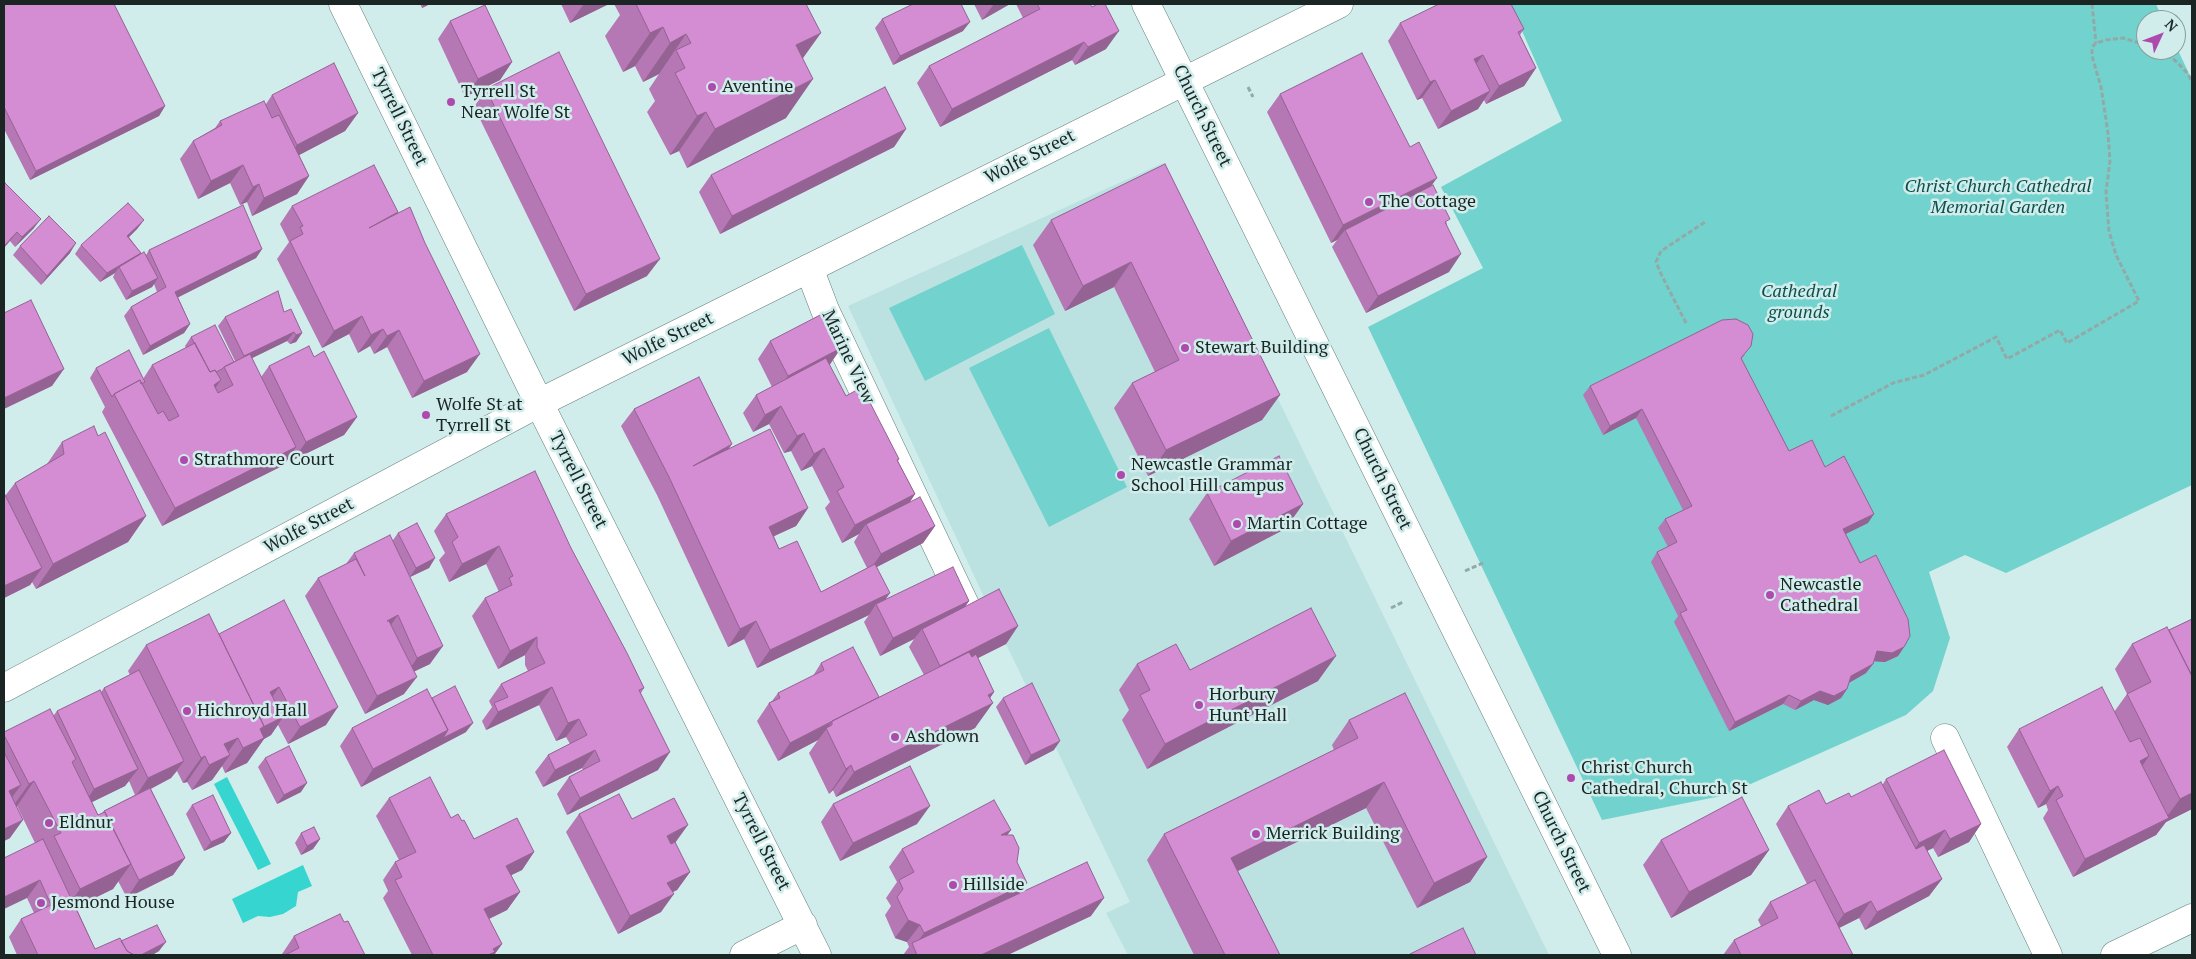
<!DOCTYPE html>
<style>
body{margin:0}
#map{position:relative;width:2196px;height:959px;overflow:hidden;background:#d0edeb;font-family:"PT Serif",serif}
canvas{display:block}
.frame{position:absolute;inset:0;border:5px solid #1a2524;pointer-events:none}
.north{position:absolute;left:2136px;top:10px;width:50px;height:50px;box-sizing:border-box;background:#d0edeb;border:1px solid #879d9b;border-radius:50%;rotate:47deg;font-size:14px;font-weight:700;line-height:20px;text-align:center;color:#1a2524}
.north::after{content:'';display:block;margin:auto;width:18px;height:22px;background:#ae49ae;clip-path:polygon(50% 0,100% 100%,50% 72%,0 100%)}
</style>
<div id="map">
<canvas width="2196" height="959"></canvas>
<div class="frame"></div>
<div class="north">N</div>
</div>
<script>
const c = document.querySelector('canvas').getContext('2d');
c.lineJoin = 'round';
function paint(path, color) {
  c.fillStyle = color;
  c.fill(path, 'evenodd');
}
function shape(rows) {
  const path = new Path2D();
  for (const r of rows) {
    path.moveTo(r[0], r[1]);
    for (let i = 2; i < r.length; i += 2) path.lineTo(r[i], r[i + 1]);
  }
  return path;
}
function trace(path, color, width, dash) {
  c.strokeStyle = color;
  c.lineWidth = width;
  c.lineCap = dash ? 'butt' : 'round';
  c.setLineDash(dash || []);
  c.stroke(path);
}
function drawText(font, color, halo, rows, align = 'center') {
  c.font = font + ' "PT Serif",serif';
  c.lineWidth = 5;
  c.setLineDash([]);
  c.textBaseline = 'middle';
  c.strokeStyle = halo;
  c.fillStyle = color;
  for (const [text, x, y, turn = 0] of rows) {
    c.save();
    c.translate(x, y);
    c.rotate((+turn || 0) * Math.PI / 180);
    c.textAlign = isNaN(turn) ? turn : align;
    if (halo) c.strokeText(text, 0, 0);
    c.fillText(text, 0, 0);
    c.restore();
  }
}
paint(shape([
 [1163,163,1549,955,1128,955,1106,913,1130,902,1006,644,848,306]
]), '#bbe2e0');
paint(shape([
 [1510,4,2156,4,2163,20,2146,20,2146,50,2176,50,2176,46,2192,80,2192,485,2006,573,1965,555,1929,572,1950,638,1933,691,1906,715,1726,795,1602,820,1368,327,1483,268,1441,187,1562,121],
 [1022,245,1055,314,925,381,889,308],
 [1049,328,1127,487,1049,527,969,368]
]), '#72d2cd');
paint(shape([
 [227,777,271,864,258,870,214,784],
 [303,865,312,886,298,892,296,906,283,914,270,917,258,916,243,923,232,899]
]), '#37d5cf');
const minor = shape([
 [343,4,539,403,817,955],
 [1146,4,1617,955],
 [809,268,825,310,966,607],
 [4,688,539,403,1339,4],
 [1945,738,2048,955],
 [744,955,803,925],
 [2115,955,2192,918]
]);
trace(minor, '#66807e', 29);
trace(shape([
 [2092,4,2096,43],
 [2161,50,2177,62,2188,74,2192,82],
 [1248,87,1253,97],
 [1686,323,1662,276,1656,262,1661,251,1705,222],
 [1831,416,1893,383,1924,375,1996,337,2007,359,2060,330,2067,343,2139,301,2116,255,2109,231,2106,192,2110,161,2108,133,2101,87,2092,56,2092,47,2096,43,2106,40,2123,38,2146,45],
 [1465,571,1483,563],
 [1391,608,1403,602]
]), '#92a9a7', 3, [5, 2.5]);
trace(minor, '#fff', 28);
paint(shape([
 [4,4,165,106,159,116,30,180,4,129],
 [420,4,430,4,422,8],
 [561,4,609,4,570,23],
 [614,4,806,4,803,59,786,118,687,168,679,151,670,155,647,112,655,101,649,89,659,74,643,82,635,66,623,72,605,36,620,15],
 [974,4,1010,4,982,20],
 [1016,4,1090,4,1106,49,1075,65,1072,60,940,127,917,83,929,66,1023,18],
 [882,19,963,31,893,65,875,28],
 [450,21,512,62,500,80,465,97,438,39],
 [1400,23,1524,29,1520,35,1536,68,1524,86,1486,104,1484,100,1478,109,1438,129,1422,98,1417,100,1388,41],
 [486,89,647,276,574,311,474,107],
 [1280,94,1410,147,1431,186,1447,224,1449,272,1366,313,1332,247,1337,240,1331,243,1267,112],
 [272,95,358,113,345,131,299,155,309,176,297,194,252,216,247,202,240,205,230,183,198,199,180,159,193,141,215,128,220,121,266,104],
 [906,129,894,147,720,234,699,192,711,175],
 [1165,164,1280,395,1262,420,1148,476,1114,408,1132,383,1155,372,1114,287,1065,311,1033,245,1051,220],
 [4,184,34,228,15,247,10,241],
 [292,206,398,212,397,214,467,372,412,398,387,347,374,354,370,346,358,353,349,334,322,348,277,259,289,242,280,224],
 [144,220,137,229,129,237,141,253,139,256,146,255,149,250,262,249,256,258,178,297,190,324,184,333,143,355,124,316,131,307,157,292,154,284,152,287,126,300,113,277,115,273,100,282,75,254,81,245],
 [20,246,70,253,41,285,13,255],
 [284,312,302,333,296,342,290,344,287,341,252,358,261,377,269,366,314,357,357,417,344,435,293,460,291,454,284,465,162,526,102,412,105,407,90,378,96,368,143,379,152,365,186,348,185,346,191,337,234,362,235,361,218,326,225,317],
 [770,341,841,348,829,365,846,396,899,459,898,461,915,494,910,502,935,526,923,543,877,567,885,600,969,601,965,607,1018,626,1006,644,978,658,994,692,990,698,975,728,836,797,833,790,829,794,809,753,818,740,778,761,757,721,769,703,772,701,778,693,813,676,821,663,879,697,924,675,909,647,914,639,880,656,864,622,869,615,757,668,744,639,728,647,657,495,621,426,634,409,730,449,808,508,796,526,774,536,779,549,821,592,867,568,854,542,859,534,842,543,825,508,830,502,812,466,801,471,791,451,784,453,769,424,753,432,743,413,756,395,772,387,758,359],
 [1745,355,1741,359,1789,451,1825,467,1868,523,1846,534,1904,647,1898,656,1885,662,1874,661,1873,664,1866,673,1849,683,1847,689,1841,698,1828,705,1814,700,1795,710,1783,704,1729,731,1674,622,1678,616,1651,562,1657,552,1668,547,1658,528,1665,519,1683,510,1636,418,1603,435,1583,395,1590,386],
 [98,436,146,516,128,542,36,589,32,582,30,585,4,598,4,493,5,496,15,483,47,464,62,442],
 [1207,493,1303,504,1285,529,1214,566,1189,519],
 [446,514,571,548,644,688,641,693,658,770,567,815,557,794,569,777,583,770,582,768,543,787,535,772,548,755,570,744,566,737,556,741,539,705,486,730,482,721,492,707,489,701,501,684,528,671,525,665,525,655,498,669,472,616,485,598,499,592,486,564,449,582,439,560,445,553,434,531],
 [398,533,435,558,429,568,410,577,430,664,414,671,404,694,365,714,305,596,318,578,346,564,354,553,393,540],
 [2192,619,2192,809,2166,822,2156,835,2073,877,2043,818,2048,810,2046,804,2038,808,2007,747,2019,729,2114,712,2127,694,2115,669,2132,644,2169,630],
 [219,634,326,725,288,744,278,725,271,735,264,739,247,763,225,773,222,766,212,780,192,790,187,782,183,783,177,771,171,778,151,789,185,858,173,875,127,898,118,881,113,889,76,907,95,949,121,941,159,951,152,955,17,955,9,937,21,919,34,913,27,898,35,843,17,806,10,838,4,841,4,732,54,715,57,711,101,692,104,688,130,675,128,671,146,645],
 [129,781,135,795,104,811,102,813,98,815,92,802,125,786],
 [1137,664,1190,670,1318,681,1147,769,1122,720,1129,710,1119,690],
 [432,698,466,732,361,787,340,746,352,728],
 [1003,698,1054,750,1025,765,996,707],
 [1349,720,1487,857,1470,882,1417,908,1366,808,1238,871,1280,955,1194,955,1147,860,1164,834,1334,750,1332,745],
 [265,758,301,792,277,804,258,767],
 [1886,779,1981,824,1969,842,1938,857,1933,848,1927,851,1942,879,1929,896,1865,930,1859,918,1839,928,1853,955,1723,955,1734,940,1761,926,1758,920,1770,902,1807,884,1776,824,1788,806,1826,804,1851,797,1883,784],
 [389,798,462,821,474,839,534,852,522,870,511,875,520,892,507,910,489,919,502,944,494,955,412,955,383,898,388,891,383,880,395,862,399,860,376,816],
 [833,804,917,824,840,861,821,822],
 [192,805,231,833,224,842,204,851,186,814],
 [579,814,632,819,675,843,690,872,677,890,672,892,661,912,618,934,566,832],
 [1011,830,1007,835,1017,862,1019,893,1091,916,1008,955,903,955,909,947,907,942,895,938,885,915,891,906,886,898,897,882,889,867,902,849],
 [301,833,320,839,313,849,301,855,295,843],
 [1661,840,1769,850,1751,875,1671,918,1643,865],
 [344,922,365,955,282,955,282,954,294,936]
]), '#b678b5');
paint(shape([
 [424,4,430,4,422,8],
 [584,4,609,4,570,23],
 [994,4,1010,4,982,20],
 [970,22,963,31,893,65,900,56],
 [663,27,635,66,623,72,650,33],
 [1119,31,1106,49,1075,65,1088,47],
 [821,33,793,72,796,45],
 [686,34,659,74,643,82,670,43],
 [1084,42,1072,60,940,127,952,109],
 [1483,55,1470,72,1474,59],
 [512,62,500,80,465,97,478,79],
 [1536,68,1524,86,1486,104,1499,86],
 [813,79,786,118,687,168,715,129],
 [1435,80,1422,98,1417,100,1430,82],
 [1490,91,1478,109,1438,129,1451,111],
 [165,106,159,116,30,180,36,171],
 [706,112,679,151,670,155,697,116],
 [358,113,345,131,284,163,297,145],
 [906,129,894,147,720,234,732,216],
 [243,165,230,183,198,199,211,181],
 [309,176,297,194,252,216,264,198],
 [1437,178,1424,196,1345,230,1337,240,1331,243,1343,225],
 [259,184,247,202,240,205,253,187],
 [41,219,34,228,15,247,22,237],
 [144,220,137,229,121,245,127,236],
 [17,232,10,241,4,248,4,246],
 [76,243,70,253,41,285,47,276],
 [262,249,256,258,169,302,175,292],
 [141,253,134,262,119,267,115,273,100,282,107,273],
 [1461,254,1449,272,1366,313,1378,296],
 [660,259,647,276,574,311,586,294],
 [1131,262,1114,287,1065,311,1083,286],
 [158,278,152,287,126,300,132,291],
 [362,316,349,334,322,348,334,331],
 [190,324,184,333,143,355,150,346],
 [383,329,370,346,358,353,371,335],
 [399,330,387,347,374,354,387,336],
 [294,332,287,341,238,365,244,356],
 [302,333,296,342,290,344,296,335],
 [841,348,829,366,776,393,788,376],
 [480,354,467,372,412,398,424,381],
 [64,369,52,386,4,409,4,398],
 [221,380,208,398,214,385],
 [1280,395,1262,420,1148,476,1166,450],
 [781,406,769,424,753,432,765,415],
 [1642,409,1636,418,1603,435,1610,426],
 [357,417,344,435,293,460,306,442],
 [804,433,791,451,784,453,797,436],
 [732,444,720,462,693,466],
 [296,447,284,465,162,526,175,508],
 [824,448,812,466,801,471,814,454],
 [915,494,903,512,866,524,859,534,842,543,855,525],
 [1303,504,1285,529,1214,566,1231,541],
 [808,508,796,526,757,544,769,527],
 [1874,514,1868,523,1837,538,1843,529],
 [146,516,128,542,36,589,53,564],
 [935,526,923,543,869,571,881,554],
 [499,546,486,564,449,582,462,564],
 [435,558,429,568,410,577,416,568],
 [42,568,30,585,4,598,4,586],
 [890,593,879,609,876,604,869,615,757,668,770,650],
 [969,601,956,618,922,629,914,639,880,656,893,638],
 [398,615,385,633,387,621],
 [756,621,744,639,728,647,740,629],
 [1018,626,1006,644,928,683,940,666],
 [537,637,525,655,498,669,510,651],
 [443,646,430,664,405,676,417,658],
 [1904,647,1898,656,1885,662,1871,661,1877,651],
 [1336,656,1318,681,1147,769,1165,744],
 [1873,664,1866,673,1845,685,1851,676],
 [417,677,404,694,365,714,377,696],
 [279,687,267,705,270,692],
 [552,687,539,705,486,730,498,712],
 [1847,689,1841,698,1828,705,1814,700,1795,710,1801,701,1820,691],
 [994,692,984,707,993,703,975,728,836,797,854,772],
 [1789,695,1783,704,1729,731,1735,722],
 [338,707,326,725,288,744,300,727],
 [283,717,271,735,264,739,247,763,225,773,243,748,260,729],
 [579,719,566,737,556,741,568,723],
 [832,722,818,740,778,761,790,743],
 [473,723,466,732,361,787,373,769,448,730],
 [238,738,224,758,230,755,212,780,192,790,224,744],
 [1060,741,1054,750,1025,765,1031,755],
 [595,750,582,768,543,787,555,770],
 [670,752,658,770,567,815,580,798],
 [205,756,187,782,183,783,201,758],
 [2149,756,2137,774,2140,761],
 [184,761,171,778,136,796,148,778],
 [851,765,833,790,829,794,846,769],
 [138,769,125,786,82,807,94,789],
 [34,781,17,806,11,809,29,784],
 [1384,782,1366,808,1213,883,1231,858],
 [307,783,301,792,277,804,284,795],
 [21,785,8,803,9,791],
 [2058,786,2046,804,2038,808,2050,791],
 [2192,793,2192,809,2166,822,2156,835,2073,877,2085,859,2165,819,2180,799],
 [930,806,917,824,840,861,853,843],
 [23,820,10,838,4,841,4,829],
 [1981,824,1969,842,1938,857,1950,839],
 [688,825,675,843,654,854,667,836],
 [1011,830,998,848,1001,835],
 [1945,830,1933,848,1906,861,1919,843],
 [231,833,224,842,204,851,211,842],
 [320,839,313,849,301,855,307,846],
 [1769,850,1751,875,1671,918,1689,892],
 [534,852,522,870,493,884,506,866],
 [1487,857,1470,882,1417,908,1434,883],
 [185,858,173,875,127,898,139,880],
 [131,864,113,889,62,914,80,889],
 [690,872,677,890,655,901,667,883],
 [1942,879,1929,896,1865,930,1877,912],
 [40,880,27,898,4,909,4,897],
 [1027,883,1014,901,914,947,924,933],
 [520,892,507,910,472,927,484,909],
 [674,894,661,912,618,934,630,916],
 [1104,898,1091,916,1007,955,981,955],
 [1871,901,1859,918,1831,932,1844,914],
 [908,920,920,925,907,942,895,938],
 [166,942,159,951,152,955,141,955],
 [502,944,494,955,488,955,493,949]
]), '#946293');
const building = shape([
 [4,4,114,4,165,106,36,171,4,107,4,4],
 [636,4,806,4,821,33,796,45,813,79,715,129,706,112,697,116,675,73,685,68,676,50,691,43,686,34,670,43,663,27,650,33,636,4],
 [913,4,961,4,970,22,900,56,882,19,913,4],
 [1037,4,1090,4,1092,7,1098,4,1105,4,1119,31,1088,47,1084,42,952,109,929,66,1040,9,1037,4],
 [1439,4,1511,4,1524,29,1518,32,1536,68,1499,86,1483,55,1474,59,1490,91,1451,111,1435,80,1430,82,1400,23,1439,4],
 [485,5,512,62,478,79,450,21,485,5],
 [559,52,660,259,586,294,486,89,559,52],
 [1362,53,1410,147,1419,142,1437,178,1343,225,1280,94,1362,53],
 [334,63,358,113,297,145,272,95,334,63],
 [885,87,906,129,732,216,711,175,885,87],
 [264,101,272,118,279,115,309,176,264,198,259,184,253,187,243,165,211,181,193,141,222,125,220,121,264,101],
 [1165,164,1280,395,1166,450,1132,383,1179,360,1131,262,1083,286,1051,220,1165,164],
 [374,165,398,212,369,228,410,207,425,243,480,354,424,381,399,330,387,336,383,329,371,335,362,316,334,331,290,241,303,234,300,227,303,226,292,206,374,165],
 [5,183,41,219,22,237,17,232,4,246,4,184,5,183],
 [1433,185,1450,219,1445,222,1461,254,1378,296,1345,230,1433,185],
 [128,203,144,220,127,236,141,253,107,273,81,245,128,203],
 [243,205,262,249,175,292,190,324,150,346,131,307,166,287,149,250,243,205],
 [49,216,76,243,47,276,20,246,49,216],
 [144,252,158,278,132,291,119,267,144,252],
 [278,291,284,312,291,309,302,333,296,335,294,332,244,356,225,317,278,291],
 [31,300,64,369,4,398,4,313,31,300],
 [824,313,841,348,788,376,770,341,824,313],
 [1736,319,1748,325,1753,334,1751,346,1741,358,1789,451,1812,440,1825,467,1844,456,1874,514,1843,529,1860,563,1876,555,1908,619,1910,636,1904,647,1892,653,1877,651,1873,664,1851,676,1847,689,1834,696,1820,691,1801,701,1789,695,1735,722,1680,613,1687,610,1657,552,1677,542,1665,519,1692,506,1642,409,1610,426,1590,386,1722,320,1736,319],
 [215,325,234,362,224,367,222,369,216,372,215,370,210,372,191,337,215,325],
 [195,343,210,372,215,370,221,380,214,385,218,393,233,385,224,367,250,354,296,447,175,508,114,394,140,380,158,414,163,411,169,421,179,416,152,365,195,343],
 [309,346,314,357,324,351,357,417,306,442,269,366,309,346],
 [129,350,145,382,141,384,140,380,114,394,112,397,96,368,129,350],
 [826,358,846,396,862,387,899,459,897,460,915,494,855,525,837,491,844,487,824,448,814,454,804,433,797,436,781,406,765,415,756,395,826,358],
 [699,377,732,444,693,466,770,429,808,508,769,527,779,549,797,541,821,592,875,564,890,593,770,650,756,621,740,629,669,477,634,409,699,377],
 [94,426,98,436,105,432,146,516,53,564,15,483,64,454,62,442,94,426],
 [1279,456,1303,504,1231,541,1207,493,1279,456],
 [535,471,571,548,627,653,644,688,639,690,670,752,580,798,569,777,600,761,595,750,555,770,548,755,587,735,579,719,568,723,552,687,498,712,494,703,508,697,501,684,545,663,537,647,537,637,510,651,485,598,512,585,509,578,513,576,499,546,462,564,452,542,458,537,446,514,535,471],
 [4,493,42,568,4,586,4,493],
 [920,497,935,526,881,554,866,524,920,497],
 [417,523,435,558,416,568,398,533,417,523],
 [390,535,443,646,417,658,398,615,387,621,389,621,417,677,377,696,318,578,356,559,365,576,354,553,390,535],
 [953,567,969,601,893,638,876,604,953,567],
 [999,589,1018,626,940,666,922,629,999,589],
 [284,600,338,707,300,727,279,687,270,692,283,717,263,727,264,726,219,634,284,600],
 [1311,608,1336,656,1165,744,1140,695,1150,690,1137,664,1176,644,1190,670,1311,608],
 [209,614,264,726,260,729,264,738,243,748,238,738,224,744,230,755,209,765,205,756,201,758,146,645,209,614],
 [2192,619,2192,676,2169,630,2192,619],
 [2167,627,2192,676,2192,793,2180,799,2127,694,2151,682,2132,644,2167,627],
 [853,647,879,697,790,743,769,703,780,698,778,693,824,670,821,663,853,647],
 [969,652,972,657,976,654,994,692,988,695,993,703,854,772,851,765,846,769,826,728,832,725,832,721,969,652],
 [139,670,184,761,148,778,104,688,139,670],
 [1032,683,1060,741,1031,755,1003,698,1032,683],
 [455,686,473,723,443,738,448,730,432,698,455,686],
 [2102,687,2130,742,2140,738,2149,756,2140,761,2169,818,2085,859,2056,800,2063,796,2058,786,2050,791,2019,729,2102,687],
 [427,689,448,730,373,769,352,728,427,689],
 [100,690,138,769,94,789,57,711,100,690],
 [1405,693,1487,857,1434,883,1384,782,1231,858,1280,955,1225,955,1164,834,1358,738,1349,720,1405,693],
 [50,709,76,759,72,762,98,815,105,812,131,864,80,889,54,836,61,833,34,781,29,784,4,735,4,732,50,709],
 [289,746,307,783,284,795,265,758,289,746],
 [1944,750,1981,824,1950,839,1945,830,1919,843,1886,779,1944,750],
 [4,752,21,785,9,791,23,820,4,829,4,752],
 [910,766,930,806,853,843,833,804,910,766],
 [430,777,451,818,458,814,462,821,464,820,474,839,517,818,534,852,506,866,520,892,484,909,502,944,493,949,495,952,488,955,433,955,395,880,402,877,395,862,416,852,389,798,430,777],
 [1881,782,1916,849,1924,845,1942,879,1877,912,1871,901,1844,914,1788,806,1819,790,1826,804,1849,793,1851,797,1881,782],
 [150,788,185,858,139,880,104,811,150,788],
 [619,794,632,819,674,798,688,825,667,836,671,844,675,842,690,872,667,883,674,894,630,916,579,814,619,794],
 [213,795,231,833,211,842,192,805,213,795],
 [1742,797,1769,850,1689,892,1661,840,1742,797],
 [994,800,1011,830,1001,835,1013,835,1019,848,1017,862,1027,883,924,933,920,925,908,920,897,897,903,889,899,880,914,872,902,849,994,800],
 [314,827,320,839,307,846,301,833,314,827],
 [43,839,95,949,120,938,127,951,134,955,38,955,21,919,51,905,40,880,4,897,4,858,43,839],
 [1087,862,1104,898,981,955,917,955,912,943,1087,862],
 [1815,880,1853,955,1741,955,1734,940,1778,918,1770,902,1815,880],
 [340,914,344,922,348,921,365,955,285,955,299,948,294,936,340,914],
 [157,925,166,942,141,955,134,955,127,951,121,941,157,925],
 [1463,928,1476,955,1410,955,1410,954,1463,928]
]);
paint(building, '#d48cd2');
trace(building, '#946293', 1);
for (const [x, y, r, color] of [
 [712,87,5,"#ae49ae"],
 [451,102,5,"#ae49ae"],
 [1369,202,5,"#ae49ae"],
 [1185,348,5,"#ae49ae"],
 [426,415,5,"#ae49ae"],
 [184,460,5,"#ae49ae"],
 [1121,475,5,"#ae49ae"],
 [1237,524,5,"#ae49ae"],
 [1770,595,5,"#ae49ae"],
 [1199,705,5,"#ae49ae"],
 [187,711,5,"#ae49ae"],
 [895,737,5,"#ae49ae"],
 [1571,778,5,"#ae49ae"],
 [49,823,5,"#ae49ae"],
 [1256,834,5,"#ae49ae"],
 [953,885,5,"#ae49ae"],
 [41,903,5,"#ae49ae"]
]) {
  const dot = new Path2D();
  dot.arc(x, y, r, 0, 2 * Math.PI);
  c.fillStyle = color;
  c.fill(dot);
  trace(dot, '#d0edeb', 2);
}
drawText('18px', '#1a2524', '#d0edeb', [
 ["Aventine",722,87],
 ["Tyrrell St",461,92],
 ["Near Wolfe St",461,113],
 ["The Cottage",1379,202],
 ["Stewart Building",1195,348],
 ["Wolfe St at",436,405],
 ["Tyrrell St",436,426],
 ["Strathmore Court",194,460],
 ["Newcastle Grammar",1131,465],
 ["School Hill campus",1131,486],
 ["Martin Cottage",1247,524],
 ["Newcastle",1780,585],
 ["Cathedral",1780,606],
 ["Horbury",1209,695],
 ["Hunt Hall",1209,716],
 ["Hichroyd Hall",197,711],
 ["Ashdown",905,737],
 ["Christ Church",1581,768],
 ["Cathedral, Church St",1581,789],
 ["Eldnur",59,823],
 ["Merrick Building",1266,834],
 ["Hillside",963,885],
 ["Jesmond House",51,903]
], 'left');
drawText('18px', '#1a2524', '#d0edeb', [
 ["Church Street",1202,116,64],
 ["Tyrrell Street",399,117,64],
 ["Wolfe Street",1030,157,-27],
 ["Wolfe Street",668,339,-26],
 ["Marine View",848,357,65],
 ["Church Street",1382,479,64],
 ["Tyrrell Street",578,480,63],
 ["Wolfe Street",309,526,-28],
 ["Tyrrell Street",761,842,63],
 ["Church Street",1561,842,64]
]);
drawText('italic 18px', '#0d4f4d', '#d0edeb', [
 ["Christ Church Cathedral",1998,187],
 ["Memorial Garden",1998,208],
 ["Cathedral",1799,292],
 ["grounds",1799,313]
]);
</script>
